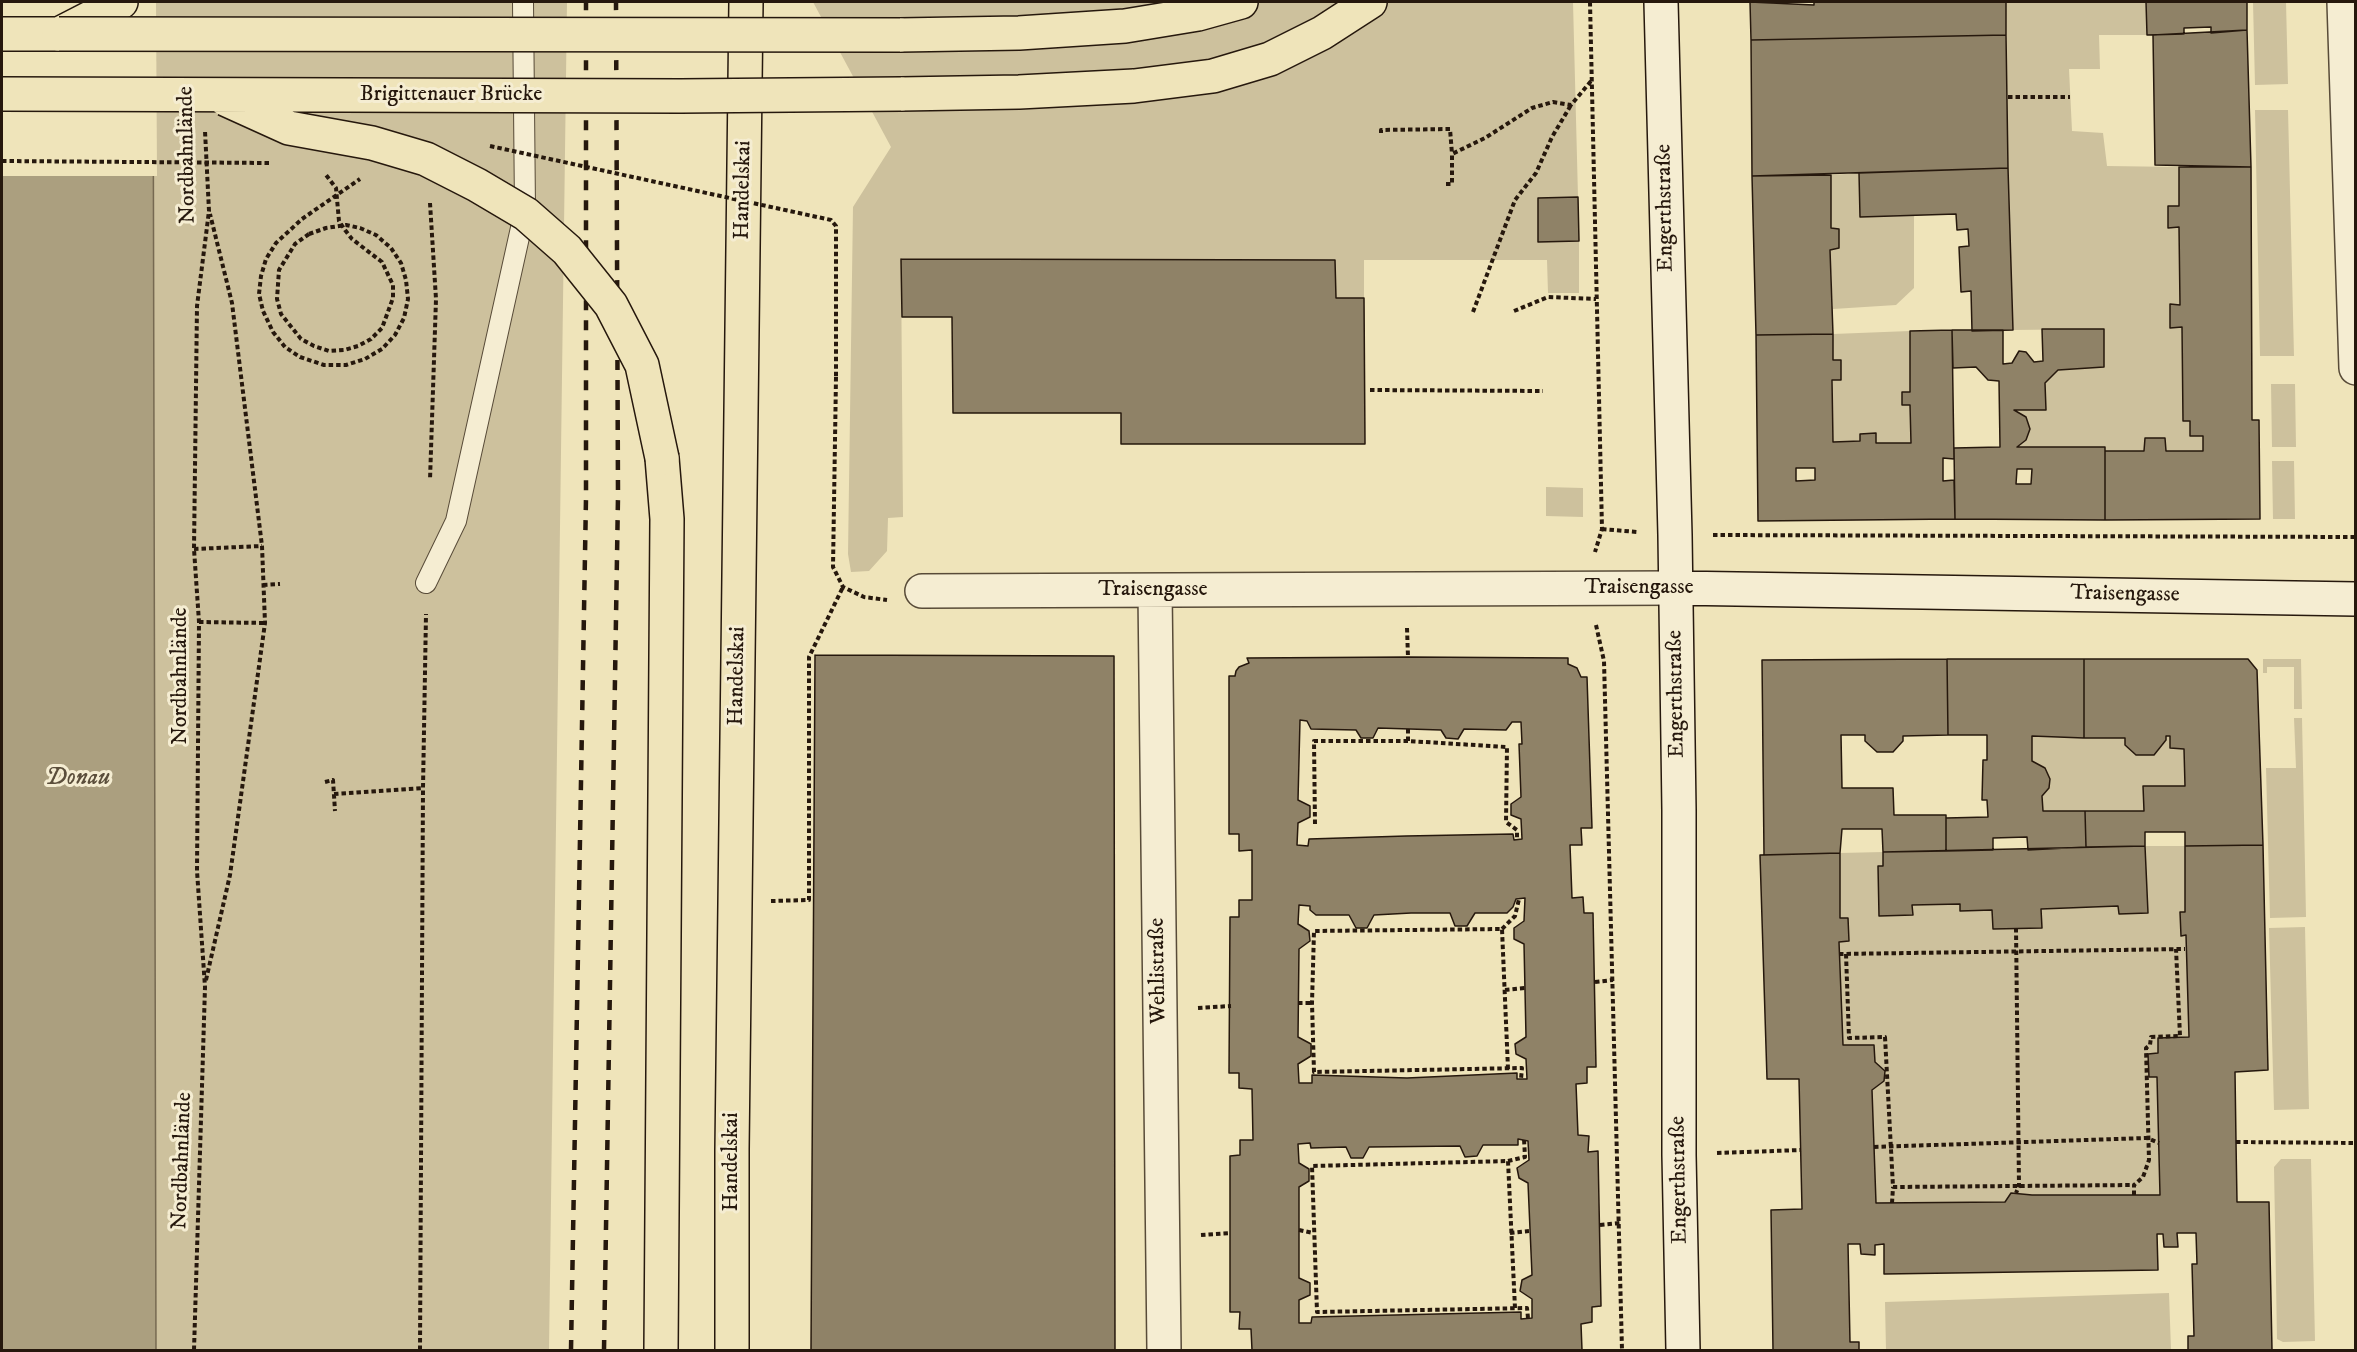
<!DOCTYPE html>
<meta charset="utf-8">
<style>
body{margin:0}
#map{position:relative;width:2357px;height:1352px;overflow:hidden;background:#efe4ba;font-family:"IM FELL DW Pica",serif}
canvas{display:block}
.frame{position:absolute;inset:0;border:3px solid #26180d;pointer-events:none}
</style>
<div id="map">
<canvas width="2357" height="1352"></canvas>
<div class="frame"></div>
</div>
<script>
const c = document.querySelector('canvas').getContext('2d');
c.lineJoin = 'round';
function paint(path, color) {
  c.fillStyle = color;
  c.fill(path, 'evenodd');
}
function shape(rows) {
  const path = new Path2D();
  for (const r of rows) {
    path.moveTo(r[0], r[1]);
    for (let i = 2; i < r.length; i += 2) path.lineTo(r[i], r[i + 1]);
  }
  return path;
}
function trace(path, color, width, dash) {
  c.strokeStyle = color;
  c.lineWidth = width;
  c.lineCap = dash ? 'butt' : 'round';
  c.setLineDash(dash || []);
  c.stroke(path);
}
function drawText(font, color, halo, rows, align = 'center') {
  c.font = font + ' "IM FELL DW Pica",serif';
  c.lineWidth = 6;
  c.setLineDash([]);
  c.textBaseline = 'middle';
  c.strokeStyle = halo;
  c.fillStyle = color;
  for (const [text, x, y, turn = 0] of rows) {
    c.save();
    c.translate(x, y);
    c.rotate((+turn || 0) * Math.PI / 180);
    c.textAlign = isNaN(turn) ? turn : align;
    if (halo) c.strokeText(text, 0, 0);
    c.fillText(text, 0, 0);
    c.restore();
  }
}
paint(shape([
 [153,2,567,2,549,1350,156,1350],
 [813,2,1573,2,1578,197,1538,198,1538,241,1579,241,1579,293,1548,293,1547,260,1364,260,1364,298,1336,298,1335,260,901,259,903,517,888,518,887,551,869,571,851,572,848,554,853,207,891,147],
 [2006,2,2146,2,2147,35,2099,35,2100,69,2069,69,2072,131,2103,133,2107,166,2179,167,2179,206,2169,206,2168,227,2179,227,2180,305,2170,305,2170,327,2182,327,2183,421,2190,421,2190,436,2203,436,2203,451,2166,451,2165,438,2145,438,2144,451,2105,451,2104,447,2017,447,2026,440,2030,429,2026,417,2014,410,2045,410,2045,383,2058,370,2104,367,2104,329,2013,330,2008,168],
 [2253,2,2286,2,2288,84,2255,85],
 [2255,110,2288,110,2294,356,2260,356],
 [1859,173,1860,217,1914,215,1914,288,1896,305,1833,309,1830,250,1839,248,1839,229,1831,228,1831,175],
 [1910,331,1910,392,1902,392,1902,405,1910,405,1911,443,1876,443,1876,433,1861,434,1860,441,1833,442,1833,334],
 [2271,384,2295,384,2296,447,2272,447],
 [2272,461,2294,461,2295,519,2273,519],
 [1546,487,1583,488,1583,517,1546,516],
 [2263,659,2301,659,2302,709,2294,709,2294,667,2267,667,2267,673,2263,673],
 [2294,718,2302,718,2306,917,2270,918,2266,768,2296,768],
 [2032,736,2125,738,2125,745,2136,755,2154,755,2166,741,2166,736,2170,736,2170,748,2184,749,2185,786,2143,786,2144,811,2043,811,2042,796,2049,788,2050,779,2045,768,2032,761],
 [2145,846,2185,846,2185,912,2180,912,2181,935,2186,935,2189,1037,2158,1053,2148,1055,2149,1077,2157,1077,2160,1195,2032,1195,2011,1193,2005,1202,1876,1203,1872,1090,1884,1081,1885,1071,1875,1062,1874,1045,1843,1045,1839,942,1849,941,1848,919,1840,918,1840,853,1883,852,1883,866,1878,866,1879,916,1913,915,1912,905,1960,904,1960,911,1992,910,1993,929,2041,928,2041,909,2118,906,2119,914,2148,913],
 [2305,927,2309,1109,2274,1110,2269,928],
 [2281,1159,2311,1159,2315,1341,2283,1342,2277,1339,2274,1167],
 [2169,1293,2171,1350,1886,1350,1885,1302]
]), '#cdc19d');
const water = shape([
 [2,2,153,2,156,1350,2,1350,2,2]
]);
paint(water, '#ab9f7f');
trace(water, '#766951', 1.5);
paint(shape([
 [2,2,156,2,157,176,2,176]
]), '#efe4ba');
const building = shape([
 [1750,2,1814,5,1814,2,2006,2,2006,35,1751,40,1750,2],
 [2146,2,2247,2,2247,30,2211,33,2211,27,2184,28,2184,34,2147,35,2146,2],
 [2247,30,2251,167,2155,165,2153,35,2247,30],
 [2006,35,2008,168,1752,176,1751,40,2006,35],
 [2179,167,2251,167,2252,420,2259,420,2260,519,2105,520,2105,451,2144,451,2145,438,2165,438,2166,451,2203,451,2203,436,2190,436,2190,421,2183,421,2182,327,2170,328,2170,304,2180,305,2179,227,2168,228,2168,206,2179,206,2179,167],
 [2008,168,2013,330,1972,331,1971,291,1961,292,1959,247,1969,246,1968,229,1957,230,1956,214,1860,217,1859,173,2008,168],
 [1831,175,1831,228,1839,229,1839,248,1830,250,1833,334,1756,335,1752,176,1831,175],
 [1578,197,1579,241,1538,242,1538,198,1578,197],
 [901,259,1335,260,1336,298,1364,298,1365,444,1121,444,1121,413,953,413,952,317,902,317,901,259],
 [2042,329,2104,329,2104,367,2058,370,2045,383,2046,410,2014,410,2026,417,2030,429,2026,440,2017,447,2105,447,2105,520,1955,519,1954,448,2000,447,1999,381,1988,380,1976,367,1953,368,1952,330,2003,330,2003,364,2012,363,2019,351,2026,352,2034,362,2043,361,2042,329],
 [2017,469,2032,469,2031,484,2016,484,2017,469],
 [1952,330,1954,459,1943,458,1943,481,1954,480,1955,519,1758,521,1756,335,1833,334,1833,360,1841,360,1841,380,1832,380,1833,442,1860,441,1860,434,1876,433,1876,443,1911,443,1910,405,1902,405,1902,392,1910,392,1910,331,1952,330],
 [1796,468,1815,468,1815,480,1796,481,1796,468],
 [815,655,1114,656,1115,1350,811,1350,815,655],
 [1408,657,1568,658,1568,664,1577,668,1581,677,1587,677,1592,828,1581,828,1582,845,1570,845,1572,898,1583,897,1584,913,1593,913,1596,1067,1587,1067,1587,1083,1576,1084,1578,1135,1589,1136,1588,1152,1598,1151,1601,1306,1592,1307,1592,1322,1581,1324,1582,1350,1252,1350,1251,1329,1239,1329,1240,1312,1230,1312,1230,1156,1240,1155,1240,1140,1253,1140,1252,1089,1239,1088,1239,1073,1229,1073,1230,917,1239,917,1239,900,1252,900,1252,850,1239,851,1239,834,1229,834,1229,676,1235,676,1236,671,1239,667,1249,663,1247,658,1408,657],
 [1300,720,1307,721,1311,729,1356,730,1361,738,1373,738,1378,728,1441,730,1446,738,1458,739,1464,729,1506,730,1512,722,1521,722,1522,744,1519,744,1521,797,1511,804,1511,815,1521,819,1522,839,1514,840,1513,834,1406,836,1309,839,1308,846,1297,845,1298,823,1310,817,1310,806,1298,800,1300,720],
 [1525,898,1524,921,1514,928,1514,939,1524,944,1526,1037,1515,1044,1516,1054,1526,1059,1527,1079,1517,1079,1517,1073,1407,1078,1312,1075,1312,1083,1299,1083,1298,1064,1311,1056,1311,1044,1298,1037,1299,949,1310,941,1309,931,1298,924,1299,905,1310,906,1310,910,1316,915,1349,915,1356,928,1367,928,1374,915,1411,913,1450,913,1455,926,1467,926,1475,913,1507,913,1513,907,1516,899,1525,898],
 [1518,1139,1528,1141,1529,1160,1517,1168,1519,1178,1528,1183,1532,1275,1522,1280,1520,1291,1532,1299,1532,1318,1521,1319,1521,1312,1312,1317,1311,1323,1299,1323,1299,1300,1310,1295,1310,1283,1299,1278,1299,1187,1309,1181,1309,1169,1299,1163,1298,1144,1310,1143,1311,1148,1346,1147,1351,1158,1363,1158,1369,1147,1460,1146,1465,1157,1477,1156,1483,1145,1518,1145,1518,1139],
 [1947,659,1948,735,1903,736,1903,741,1893,752,1877,752,1865,741,1865,735,1841,735,1842,788,1893,788,1894,815,1946,815,1946,851,1883,852,1882,829,1842,829,1840,853,1764,855,1762,660,1947,659],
 [1947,659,2084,659,2084,738,2032,736,2032,761,2045,768,2050,779,2049,788,2042,796,2043,811,2085,811,2086,847,2028,850,2027,837,1993,838,1993,850,1946,851,1946,818,1988,817,1987,800,1982,800,1983,760,1987,760,1987,735,1948,735,1947,659],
 [2084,659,2248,659,2257,670,2263,845,2185,846,2185,832,2145,832,2145,846,2086,847,2085,811,2144,811,2143,786,2185,786,2184,749,2170,748,2170,736,2166,736,2166,740,2154,755,2136,755,2125,745,2125,738,2084,738,2084,659],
 [2263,845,2268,1070,2235,1072,2236,1142,2237,1202,2269,1202,2272,1350,2188,1350,2188,1336,2194,1336,2192,1264,2197,1264,2196,1233,2177,1233,2178,1247,2164,1247,2163,1234,2157,1234,2158,1270,1884,1274,1884,1244,1875,1245,1875,1255,1861,1254,1860,1244,1848,1244,1850,1342,1859,1342,1859,1350,1773,1350,1771,1210,1802,1209,1799,1079,1767,1079,1760,855,1840,853,1840,918,1848,918,1849,941,1839,942,1843,1045,1874,1045,1875,1062,1885,1071,1884,1081,1872,1090,1876,1203,2005,1202,2011,1193,2032,1195,2160,1195,2157,1077,2149,1077,2148,1054,2158,1053,2158,1038,2189,1037,2186,935,2181,936,2180,912,2185,912,2185,846,2263,845],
 [2145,846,2148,913,2119,914,2118,906,2041,909,2042,928,1993,929,1992,910,1960,911,1960,904,1912,905,1913,915,1879,916,1878,866,1883,866,1883,852,2145,846]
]);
paint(building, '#8f8267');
trace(building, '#26180d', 1.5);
const lane = shape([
 [426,583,456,521,525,210,523,2]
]);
const street = shape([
 [2344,2,2356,368],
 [922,591,1675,588],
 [1155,591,1164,1350]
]);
const secondary = shape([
 [1661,2,1675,535,1679,810,1679,1155,1683,1350],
 [1675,588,2356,599]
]);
const primary = shape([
 [732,1350,732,1149,746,2]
]);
const highway = shape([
 [2,34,59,34,121,2],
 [900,35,1019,33,1125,26,1198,14,1241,2],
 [901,94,1019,92,1134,86,1213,76,1270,59,1322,33,1370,2],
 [661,1350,667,519,662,458]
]);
trace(lane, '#584b38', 22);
trace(street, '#584b38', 36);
trace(secondary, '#26180d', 36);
trace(primary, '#26180d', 36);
trace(highway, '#26180d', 36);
trace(shape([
 [1590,2,1602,529,1595,552],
 [2008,97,2070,97],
 [1381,133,1381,130,1450,129,1452,154],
 [1446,184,1452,184,1452,154,1485,138,1532,108,1553,102,1571,105,1591,81],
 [430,203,436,299,430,480],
 [309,234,326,228,346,225,360,228,376,235,391,248,401,263,406,280,408,299,404,318,395,335,382,349,365,359,346,365,324,365,300,357,285,347,273,332,263,311,259,294,261,276,266,259,276,243,302,219,360,179],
 [1514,311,1548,297,1596,299],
 [1473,312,1515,200,1536,173,1552,137,1571,105],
 [836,377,833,567,843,587,864,597,887,600],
 [1370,390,1543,391],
 [1602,529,1637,532],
 [1713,535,2356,537],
 [194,549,262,546],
 [263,585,280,584],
 [199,622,265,623],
 [1596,625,1604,661,1622,1350],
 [1407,628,1408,657],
 [1408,729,1408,741,1507,747,1506,822,1517,830,1517,839],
 [325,782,333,780,335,811],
 [334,794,423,788],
 [1315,824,1314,741,1408,741],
 [771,901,809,900,809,657,843,587],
 [2016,928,2019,1186,2016,1193],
 [1502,929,1515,916,1519,899],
 [1839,954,2185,949],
 [1846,954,1849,1038,1885,1037,1893,1187,2134,1185],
 [206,980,230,875,265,623,262,546,232,303,210,214],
 [1595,982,1613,980],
 [1505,990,1525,988],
 [1298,1003,1312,1003],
 [1198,1008,1231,1006],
 [1508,1069,1502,929,1314,931,1312,1003,1314,1072,1522,1068,1521,1079],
 [2236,1142,2356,1143],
 [1874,1147,2147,1138,2159,1143],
 [1717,1153,1801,1150],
 [1508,1161,1525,1157,1524,1139],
 [2134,1195,2134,1185,2143,1177,2149,1160,2146,1048,2150,1045,2151,1037,2180,1036,2176,949],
 [1892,1203,1893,1187],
 [1600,1225,1620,1223],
 [1299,1230,1313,1233],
 [1510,1233,1529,1231],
 [1201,1235,1230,1233],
 [1515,1308,1508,1161,1312,1166,1317,1312,1527,1308,1528,1318],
 [194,1350,205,987,197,871,199,622,194,549,197,306,209,211,205,131],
 [420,1350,423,788,426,614]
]), '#26180d', 4, [4.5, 3]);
trace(lane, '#f5edd2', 20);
trace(street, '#f5edd2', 33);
trace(secondary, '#f5edd2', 33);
trace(primary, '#efe4ba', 33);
trace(highway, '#efe4ba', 33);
trace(shape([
 [571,1350,586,498,586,2],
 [604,1350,618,496,616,2]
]), '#26180d', 4.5, [10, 10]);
const highwayBridge = shape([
 [59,34,900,35],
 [2,94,681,96,901,94],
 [225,99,289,128,372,143,426,159,477,185,526,214,567,250,611,305,642,365,662,458]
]);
trace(highwayBridge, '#26180d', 36, []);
trace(shape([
 [490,146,831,220,836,226,836,377],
 [2,161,270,163],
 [309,234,295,244,279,270,277,299,281,314,301,339,314,346,329,351,344,350,358,346,371,339,382,328,393,298,393,285,382,262,352,239,345,230,339,221,336,188,326,175]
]), '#26180d', 4, [4.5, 3]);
trace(highwayBridge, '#efe4ba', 33);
drawText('22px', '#26180d', '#f5edd2', [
 ["Brigittenauer Brücke",451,95],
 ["Nordbahnlände",188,155,-91],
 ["Handelskai",744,190,-89],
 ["Engerthstraße",1666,208,-91],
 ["Traisengasse",1639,588],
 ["Traisengasse",1153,590],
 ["Traisengasse",2125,595,1],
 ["Nordbahnlände",181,676,-90],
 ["Handelskai",738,676,-89],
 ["Engerthstraße",1677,694,-91],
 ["Wehlistraße",1159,971,-91],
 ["Nordbahnlände",183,1161,-88],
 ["Handelskai",732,1162,-90],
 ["Engerthstraße",1680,1180,-91]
]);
drawText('italic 24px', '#5b4e3b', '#f5edd2', [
 ["Donau",78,779]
]);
</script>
